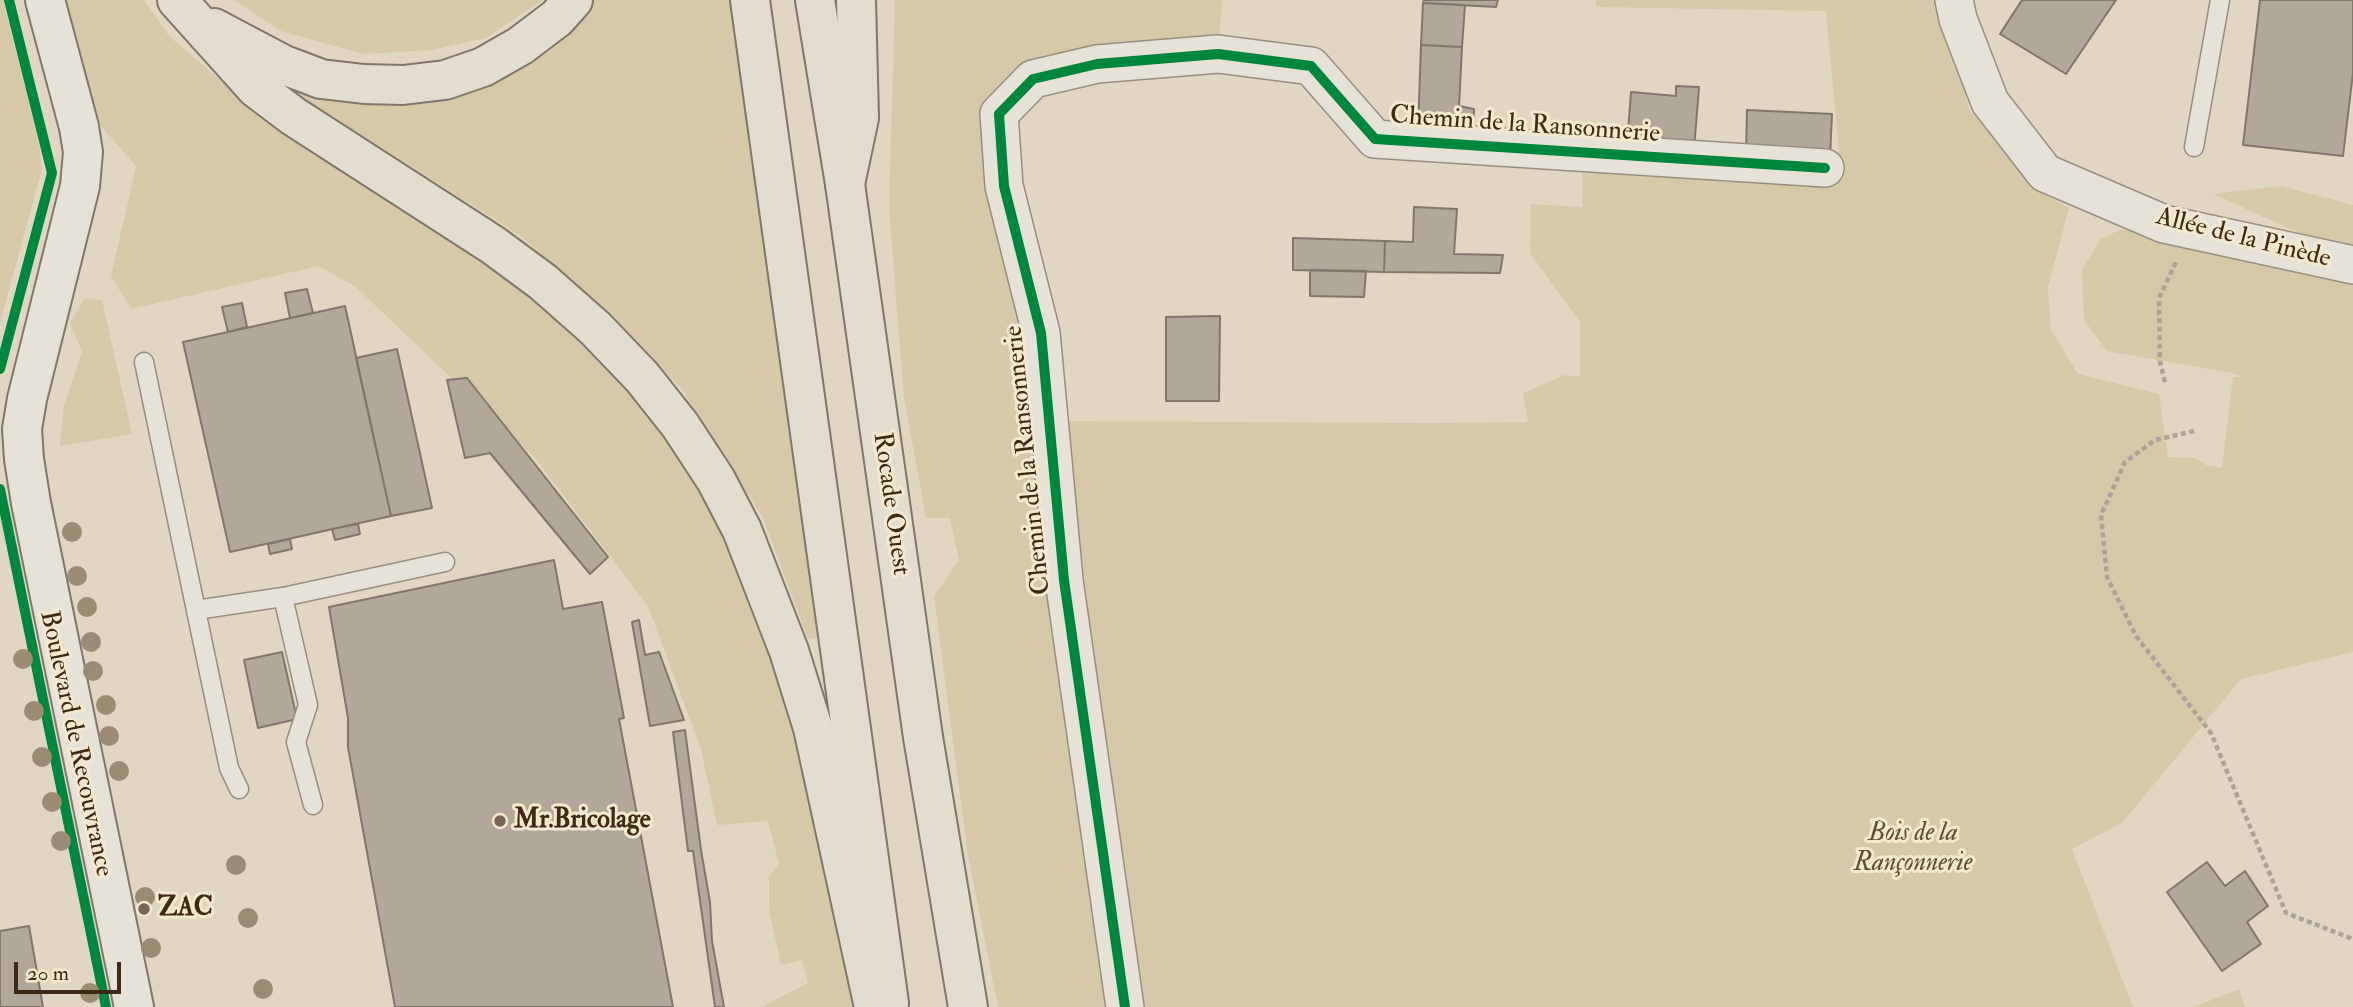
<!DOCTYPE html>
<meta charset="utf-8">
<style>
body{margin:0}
#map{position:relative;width:2353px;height:1007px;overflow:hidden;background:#e1d6c1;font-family:"IM FELL Double Pica",serif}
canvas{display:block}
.scale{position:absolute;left:14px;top:962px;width:107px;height:32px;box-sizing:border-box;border:4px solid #3f2814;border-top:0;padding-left:9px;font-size:21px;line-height:24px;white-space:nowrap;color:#3f2814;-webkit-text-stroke:5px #f5e8ce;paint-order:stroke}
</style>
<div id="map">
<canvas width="2353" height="1007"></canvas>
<div class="scale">20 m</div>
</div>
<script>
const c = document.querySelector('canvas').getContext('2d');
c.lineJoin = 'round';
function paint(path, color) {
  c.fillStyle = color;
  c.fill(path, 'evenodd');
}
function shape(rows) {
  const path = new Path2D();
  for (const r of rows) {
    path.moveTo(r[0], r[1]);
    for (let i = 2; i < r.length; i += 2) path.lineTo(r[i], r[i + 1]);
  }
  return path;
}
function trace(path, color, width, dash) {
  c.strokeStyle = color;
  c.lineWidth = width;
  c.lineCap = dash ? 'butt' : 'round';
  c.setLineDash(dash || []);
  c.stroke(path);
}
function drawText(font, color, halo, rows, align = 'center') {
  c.font = font + ' "IM FELL Double Pica",serif';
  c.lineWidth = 6;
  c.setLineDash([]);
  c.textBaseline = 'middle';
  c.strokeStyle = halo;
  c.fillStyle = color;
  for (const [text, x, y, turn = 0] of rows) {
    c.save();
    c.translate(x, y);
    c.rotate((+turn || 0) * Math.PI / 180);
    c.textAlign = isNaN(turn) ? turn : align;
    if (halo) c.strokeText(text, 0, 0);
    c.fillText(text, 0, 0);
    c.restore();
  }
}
paint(shape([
 [0,0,3,0,39,143,42,169,0,323],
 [63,0,144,0,169,36,268,121,463,242,573,332,667,427,718,506,793,709,855,1007,761,1007,808,983,802,960,781,965,769,910,769,876,779,864,768,821,717,825,701,749,648,606,535,458,356,287,319,266,131,309,111,276,136,166,93,117],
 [234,0,543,0,486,38,432,50,363,54,281,31],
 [589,0,737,0,779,298,817,638,808,639,763,518,682,389,620,326,521,236,284,86,285,77,416,99],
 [895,0,1222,0,1218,54,1097,64,999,114,1049,421,1430,423,1528,422,1523,393,1565,375,1580,377,1580,322,1530,253,1531,204,1582,207,1583,157,1841,173,1826,11,1596,7,1596,0,1947,0,1969,109,2039,192,2069,208,2048,287,2051,330,2078,374,2159,394,2168,457,2196,458,2206,465,2222,468,2233,377,2243,377,2237,374,2107,351,2084,320,2082,270,2100,240,2121,229,2312,266,2345,268,2300,233,2213,194,2281,186,2353,205,2353,652,2241,679,2122,823,2072,849,2133,1007,998,1007,968,856,934,596,959,560,950,518,926,518,904,398,889,208],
 [85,298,102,300,132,434,60,446,64,406,82,352,70,323],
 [2239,989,2245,1007,2194,1007]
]), '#d8c8aa');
const building = shape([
 [1424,0,1498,0,1496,7,1423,3,1424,0],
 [2022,0,2116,0,2066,74,2000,34,2022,0],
 [2260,0,2353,0,2353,73,2343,156,2243,145,2260,0],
 [1423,3,1465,5,1462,47,1421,45,1423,3],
 [1421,45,1462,47,1459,106,1474,109,1473,134,1418,131,1421,45],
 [1676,86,1699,87,1694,150,1627,146,1631,92,1676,96,1676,86],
 [1747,110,1832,114,1830,158,1746,153,1747,110],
 [1414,207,1457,209,1454,254,1503,255,1500,273,1384,272,1385,241,1413,242,1414,207],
 [1293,238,1385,241,1384,272,1293,270,1293,238],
 [1310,270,1366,271,1364,297,1310,296,1310,270],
 [307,289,313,313,290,318,285,293,307,289],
 [242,303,247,327,228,332,222,307,242,303],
 [345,306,391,516,230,552,183,342,345,306],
 [1220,316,1219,401,1166,401,1166,317,1220,316],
 [397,349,432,508,391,516,356,358,397,349],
 [467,378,608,557,590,574,490,453,465,458,447,380,467,378],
 [358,524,360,534,335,540,332,529,358,524],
 [290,539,292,549,270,554,268,544,290,539],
 [554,560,563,609,602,602,624,718,619,719,673,1007,395,1007,348,747,348,718,329,607,554,560],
 [639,620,645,655,659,652,684,720,650,726,632,622,639,620],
 [282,652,297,719,258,728,244,660,282,652],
 [685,730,701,850,710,902,712,941,724,1007,715,1007,693,851,688,851,673,732,685,730],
 [2207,862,2225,886,2245,871,2268,906,2247,922,2261,944,2222,971,2167,892,2207,862],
 [29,926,43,1007,0,1007,0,931,29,926]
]);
paint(building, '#b1a899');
trace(building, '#80776a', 2);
const lane = shape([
 [2194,147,2220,0],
 [144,362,229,768,239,789],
 [283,597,308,705,296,742,313,805],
 [196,610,283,597,445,562]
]);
const street = shape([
 [1954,0,1958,19,1990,102,2045,173,2164,224,2353,265],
 [1125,1007,1064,580,1041,333,1004,186,999,114,1033,79,1097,64,1218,54,1311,66,1375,139,1825,168]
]);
const secondary = shape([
 [45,0,79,127,83,152,80,186,27,399,22,429,24,459,31,503,134,1007]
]);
const primary = shape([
 [750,0,889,1003],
 [815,0,845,184,923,737,968,1007]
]);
const highway = shape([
 [177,0,256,88,293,116,493,245,543,282,595,328,642,377,680,425,716,480,742,530,789,651,813,728,874,1007],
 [214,28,284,65,321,79,364,84,403,85,445,80,483,67,520,46,557,18,573,0],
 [845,184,859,118,856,0]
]);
trace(lane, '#988e80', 21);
trace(street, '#988e80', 40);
trace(secondary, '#80776a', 42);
trace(primary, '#80776a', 42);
trace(highway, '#80776a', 42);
trace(shape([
 [2165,382,2160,362,2159,298,2176,262],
 [2194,431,2155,440,2125,462,2101,515,2107,577,2136,636,2211,733,2286,913,2353,939]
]), '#a9a298', 4.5, [5, 3.5]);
trace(lane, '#e7e2d7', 18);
trace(street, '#e7e2d7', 37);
trace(secondary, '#e7e2d7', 38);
trace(primary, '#e3ddd0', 38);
trace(highway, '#e3ddd0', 38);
trace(shape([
 [0,369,52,173,9,0],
 [0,489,106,1007],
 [1125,1007,1064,580,1041,333,1004,186,999,114,1033,79,1097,64,1218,54,1311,66,1375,139,1825,168]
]), '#00873e', 10);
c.fillStyle = '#9c8b74';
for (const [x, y] of [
 [72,532],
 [77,576],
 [87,607],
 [91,642],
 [23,659],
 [93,671],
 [106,705],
 [34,711],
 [109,736],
 [42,757],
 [119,771],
 [52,802],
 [61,841],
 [236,865],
 [145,897],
 [248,918],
 [151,948],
 [263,989],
 [90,993]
]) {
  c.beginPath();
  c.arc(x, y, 10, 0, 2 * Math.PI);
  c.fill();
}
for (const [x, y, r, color] of [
 [500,821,7,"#786551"],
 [144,909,7,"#786551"]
]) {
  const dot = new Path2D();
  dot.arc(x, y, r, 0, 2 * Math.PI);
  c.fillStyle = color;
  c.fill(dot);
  trace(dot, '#f5e8ce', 2.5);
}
drawText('26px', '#3f2814', '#f5e8ce', [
 ["Chemin de la Ransonnerie",1525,126,4],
 ["Allée de la Pinède",2243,239,14],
 ["Chemin de la Ransonnerie",1029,460,-96],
 ["Rocade Ouest",890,504,82],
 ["Boulevard de Recouvrance",75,744,78]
]);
drawText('bold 26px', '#3f2814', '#f5e8ce', [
 ["Mr.Bricolage",514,821],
 ["ZAC",158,909]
], 'left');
drawText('italic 26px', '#644d35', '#f5e8ce', [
 ["Bois de la",1913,834],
 ["Rançonnerie",1913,864]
]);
</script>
